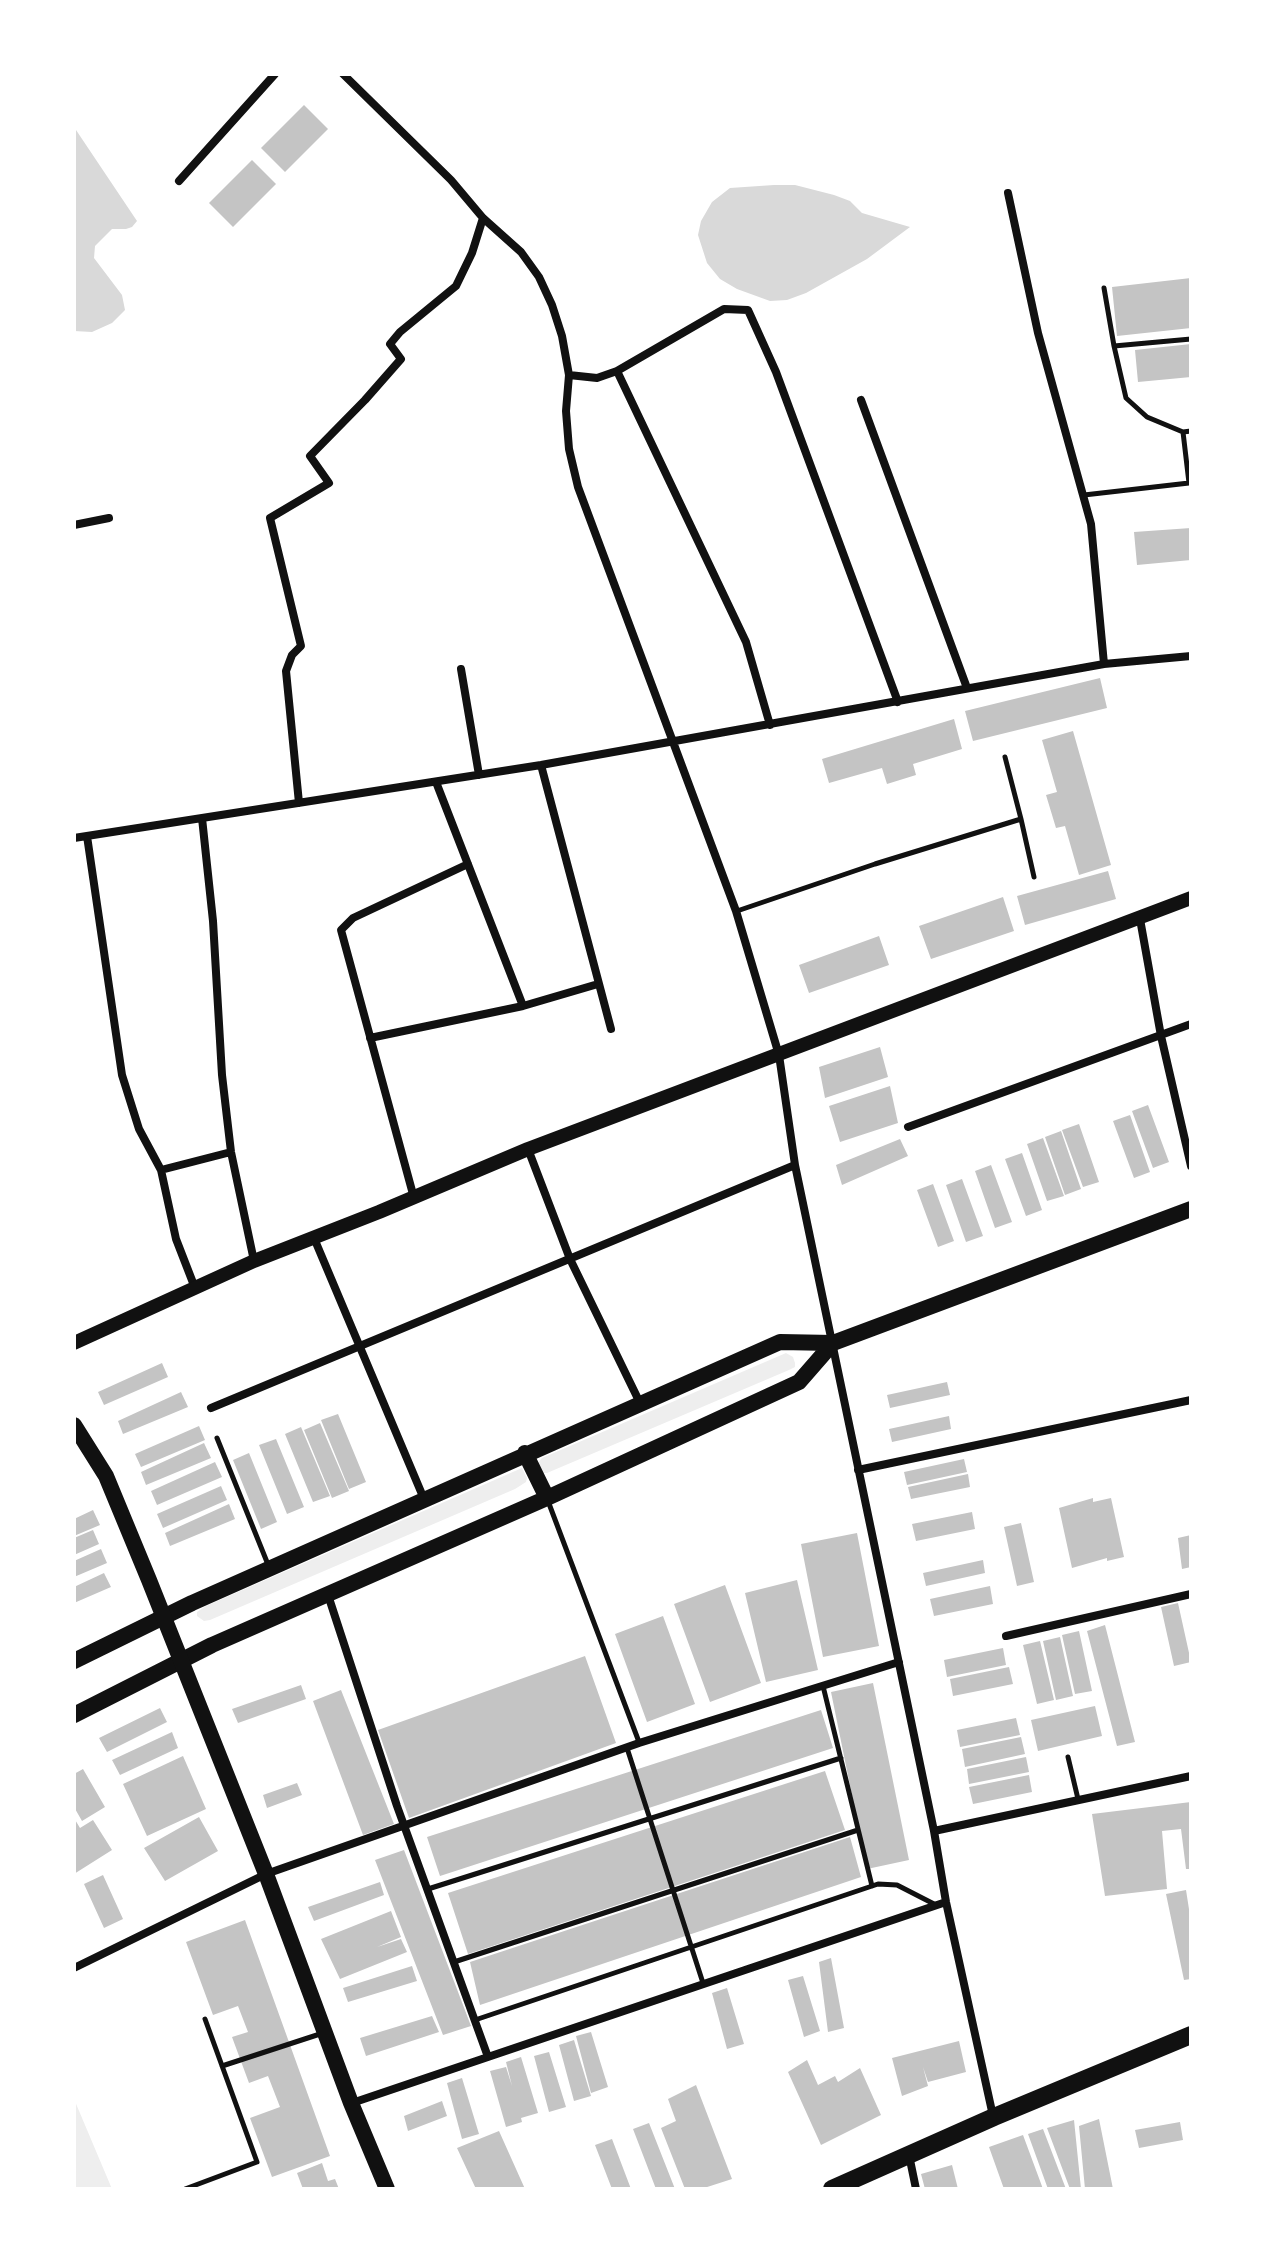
<!DOCTYPE html>
<style>
body{margin:0}
#map{position:relative;width:1265px;height:2263px;overflow:hidden;background:#fff;font-family:"Crimson Pro",serif}
canvas{display:block}
.frame{position:absolute;inset:0;border:76px solid #fff;pointer-events:none}
</style>
<div id="map">
<canvas width="1265" height="2263"></canvas>
<div class="frame"></div>
</div>
<script>
const c = document.querySelector('canvas').getContext('2d');
c.lineJoin = 'round';
function paint(path, color) {
  c.fillStyle = color;
  c.fill(path, 'evenodd');
}
function shape(rows) {
  const path = new Path2D();
  for (const r of rows) {
    path.moveTo(r[0], r[1]);
    for (let i = 2; i < r.length; i += 2) path.lineTo(r[i], r[i + 1]);
  }
  return path;
}
function trace(path, color, width, dash) {
  c.strokeStyle = color;
  c.lineWidth = width;
  c.lineCap = dash ? 'butt' : 'round';
  c.setLineDash(dash || []);
  c.stroke(path);
}
paint(shape([
 [786,1353,793,1357,795,1363,795,1367,789,1370,547,1473,543,1473,538,1463,542,1458],
 [522,1468,527,1478,526,1482,515,1489,210,1620,204,1621,197,1616,197,1612,206,1606],
 [74,2099,112,2189,74,2189]
]), '#eee');
paint(shape([
 [74,127,137,221,132,227,126,229,112,229,95,246,94,258,122,295,125,310,112,323,92,332,74,331],
 [774,185,795,185,834,195,850,201,862,213,910,227,867,259,806,293,787,300,770,301,737,289,720,279,707,263,698,235,701,221,712,202,730,188]
]), '#d9d9d9');
paint(shape([
 [304,105,328,129,285,172,261,148],
 [252,160,276,184,233,227,209,203],
 [1191,278,1191,328,1117,336,1112,287],
 [1191,344,1191,377,1138,382,1135,350],
 [1191,528,1191,560,1137,565,1134,532],
 [1100,678,1107,708,973,741,965,711],
 [954,719,962,749,913,764,916,775,887,784,882,768,829,783,822,759],
 [1073,731,1111,865,1079,875,1065,826,1056,828,1046,795,1057,792,1042,740],
 [1108,871,1116,899,1025,925,1017,896],
 [1003,897,1014,931,931,959,919,926],
 [879,936,889,965,809,993,799,965],
 [880,1047,888,1077,825,1098,819,1067],
 [890,1086,898,1123,840,1142,829,1106],
 [1148,1105,1169,1162,1153,1168,1132,1111],
 [1130,1115,1150,1172,1134,1178,1113,1121],
 [1079,1124,1099,1182,1083,1187,1062,1130],
 [1061,1131,1081,1189,1065,1195,1045,1137],
 [1043,1138,1064,1196,1047,1201,1027,1144],
 [900,1139,908,1156,842,1185,836,1165],
 [1022,1153,1042,1210,1026,1216,1005,1159],
 [991,1165,1012,1222,995,1228,975,1171],
 [962,1179,983,1236,966,1242,946,1185],
 [933,1184,954,1241,938,1247,917,1190],
 [162,1363,168,1377,104,1405,98,1392],
 [947,1382,950,1395,890,1408,887,1395],
 [181,1392,188,1407,123,1434,118,1421],
 [338,1414,366,1482,349,1489,321,1420],
 [949,1416,951,1429,892,1442,889,1429],
 [320,1423,349,1491,332,1498,304,1430],
 [199,1426,205,1440,141,1467,135,1454],
 [301,1427,330,1496,313,1502,285,1434],
 [276,1439,304,1507,287,1514,259,1445],
 [204,1443,211,1458,146,1485,141,1472],
 [249,1453,277,1522,261,1529,233,1460],
 [964,1459,967,1472,907,1485,904,1472],
 [215,1462,222,1477,157,1505,151,1491],
 [968,1474,970,1487,911,1499,908,1487],
 [221,1486,227,1500,163,1528,157,1514],
 [1093,1498,1093,1502,1111,1498,1124,1557,1107,1561,1107,1558,1072,1568,1059,1508],
 [229,1504,235,1519,170,1546,165,1533],
 [93,1510,100,1525,74,1536,74,1519],
 [972,1512,975,1529,916,1541,912,1524],
 [1021,1523,1034,1582,1017,1586,1004,1527],
 [93,1530,99,1544,74,1555,74,1538],
 [857,1533,879,1646,823,1657,801,1544],
 [1191,1535,1191,1567,1182,1569,1178,1538],
 [101,1549,107,1563,74,1577,74,1561],
 [983,1560,985,1573,926,1586,923,1573],
 [104,1573,111,1587,74,1603,74,1587],
 [797,1580,818,1670,766,1682,745,1593],
 [725,1585,761,1683,710,1702,674,1604],
 [990,1586,993,1604,934,1616,930,1599],
 [1178,1603,1191,1662,1174,1666,1161,1607],
 [663,1616,695,1704,647,1722,615,1634],
 [1105,1625,1135,1742,1117,1746,1087,1631],
 [1079,1631,1092,1691,1075,1694,1062,1635],
 [1060,1637,1073,1696,1056,1700,1043,1641],
 [1040,1641,1054,1700,1037,1704,1023,1645],
 [1003,1648,1006,1665,947,1677,944,1660],
 [585,1656,616,1743,409,1818,378,1730],
 [1009,1667,1013,1684,953,1696,950,1679],
 [873,1683,909,1860,867,1869,831,1692],
 [301,1685,306,1699,238,1723,232,1709],
 [341,1690,394,1824,363,1835,313,1701],
 [1095,1706,1102,1736,1038,1751,1031,1720],
 [160,1708,167,1722,107,1752,99,1738],
 [821,1710,833,1748,440,1876,427,1837],
 [1016,1718,1020,1735,960,1747,957,1730],
 [172,1732,178,1748,120,1775,112,1760],
 [1021,1737,1025,1754,965,1767,962,1749],
 [183,1756,206,1809,147,1836,123,1784],
 [1026,1757,1029,1772,969,1784,967,1769],
 [83,1769,105,1807,82,1821,74,1807,74,1774],
 [825,1771,845,1830,468,1954,448,1893],
 [1029,1775,1032,1792,973,1804,969,1787],
 [297,1783,302,1795,267,1808,263,1795],
 [1191,1802,1191,1869,1186,1869,1181,1829,1162,1831,1167,1889,1105,1896,1092,1814],
 [199,1817,218,1851,165,1881,144,1848],
 [74,1818,80,1828,93,1820,112,1850,74,1874],
 [850,1837,861,1877,480,2005,470,1962],
 [404,1850,471,2026,443,2035,375,1860],
 [103,1875,123,1919,104,1928,84,1884],
 [380,1882,384,1895,314,1921,308,1907],
 [1186,1890,1191,1922,1191,1979,1184,1980,1166,1894],
 [391,1911,401,1937,377,1947,401,1939,407,1952,340,1979,321,1939],
 [245,1920,330,2156,272,2177,250,2118,280,2107,268,2076,249,2083,232,2037,248,2032,238,2006,213,2015,186,1942],
 [831,1958,844,2028,828,2032,819,1962],
 [412,1966,417,1981,348,2002,343,1988],
 [803,1976,820,2031,804,2037,788,1980],
 [727,1988,744,2044,727,2049,712,1993],
 [432,2016,439,2032,366,2056,360,2038],
 [591,2032,608,2087,591,2093,576,2036],
 [574,2040,591,2096,574,2101,559,2045],
 [959,2041,966,2072,928,2082,923,2067,928,2086,902,2096,892,2058],
 [549,2052,566,2107,549,2112,534,2056],
 [521,2057,538,2113,521,2118,522,2122,506,2127,490,2071,506,2067,512,2086,506,2062],
 [807,2060,818,2085,835,2076,838,2082,860,2068,881,2115,821,2145,788,2072],
 [462,2078,479,2134,462,2139,447,2083],
 [696,2085,732,2179,701,2189,685,2189,661,2128,676,2121,668,2099],
 [442,2101,447,2116,408,2131,404,2116],
 [1099,2119,1113,2189,1085,2189,1079,2126],
 [1074,2120,1081,2189,1070,2189,1047,2128],
 [1180,2122,1183,2140,1139,2148,1135,2130],
 [649,2123,675,2189,656,2189,633,2129],
 [1043,2129,1066,2189,1048,2189,1028,2134],
 [499,2131,525,2189,476,2189,457,2148],
 [1023,2135,1043,2189,1004,2189,989,2147],
 [612,2139,631,2189,612,2189,595,2145],
 [322,2163,328,2181,335,2179,339,2189,303,2189,297,2173],
 [952,2165,958,2189,925,2189,921,2174]
]), '#c4c4c4');
trace(shape([
 [1104,288,1114,346,1191,339],
 [1114,346,1126,398,1147,417,1183,432],
 [1084,495,1189,483,1183,432,1191,431],
 [1021,819,1034,877],
 [737,911,875,864,1021,819,1005,757],
 [217,1438,269,1567],
 [548,1501,639,1742],
 [823,1686,872,1886],
 [627,1748,703,1983],
 [1068,1757,1078,1799],
 [428,1889,841,1758],
 [454,1962,858,1830],
 [475,2020,878,1884,897,1885,936,1905],
 [222,2066,320,2034],
 [185,2189,257,2162,205,2019]
]), '#111', 5);
trace(shape([
 [343,74,451,180,483,218,521,252,539,277,552,305,562,336,569,375,566,411,569,449,578,487,736,911,779,1055,795,1165,934,1831,946,1902,993,2116],
 [179,181,275,74],
 [1008,193,1038,333,1091,524,1104,664],
 [617,371,746,642,770,725],
 [569,375,597,378,617,371,724,309,748,310,776,372,898,702],
 [861,400,967,688],
 [74,525,109,518],
 [461,669,479,775],
 [541,765,611,1029],
 [436,782,523,1006],
 [299,803,286,671,292,655,301,646,270,518,329,483,310,456,365,400,401,359,390,344,400,332,456,286,472,253,483,218],
 [202,818,213,921,222,1075,231,1152,254,1261],
 [87,836,122,1075,139,1129,161,1170,176,1239,195,1288],
 [74,838,541,765,1104,664,1191,656],
 [1140,919,1161,1036,1191,1166],
 [370,1038,523,1006,598,984],
 [908,1127,1191,1024],
 [528,1149,570,1259,640,1403],
 [161,1170,231,1152],
 [414,1198,341,930,353,918,468,864],
 [314,1238,424,1499],
 [211,1408,795,1165],
 [858,1470,1191,1400],
 [328,1595,397,1806,488,2057],
 [1006,1636,1191,1594],
 [934,1831,1191,1776],
 [74,1968,266,1874,639,1743,899,1662],
 [352,2103,946,1902],
 [909,2155,916,2189]
]), '#111', 8);
trace(shape([
 [74,1343,254,1261,379,1212,528,1149,1191,898]
]), '#111', 14);
trace(shape([
 [525,1453,547,1498],
 [74,1661,192,1603,780,1342,833,1343,1191,1209],
 [74,1715,212,1645,547,1498,799,1382,833,1343]
]), '#111', 16);
trace(shape([
 [74,1425,106,1476,149,1580,266,1874,351,2103,387,2189]
]), '#111', 16);
trace(shape([
 [832,2189,994,2117,1191,2035]
]), '#111', 18);
</script>
